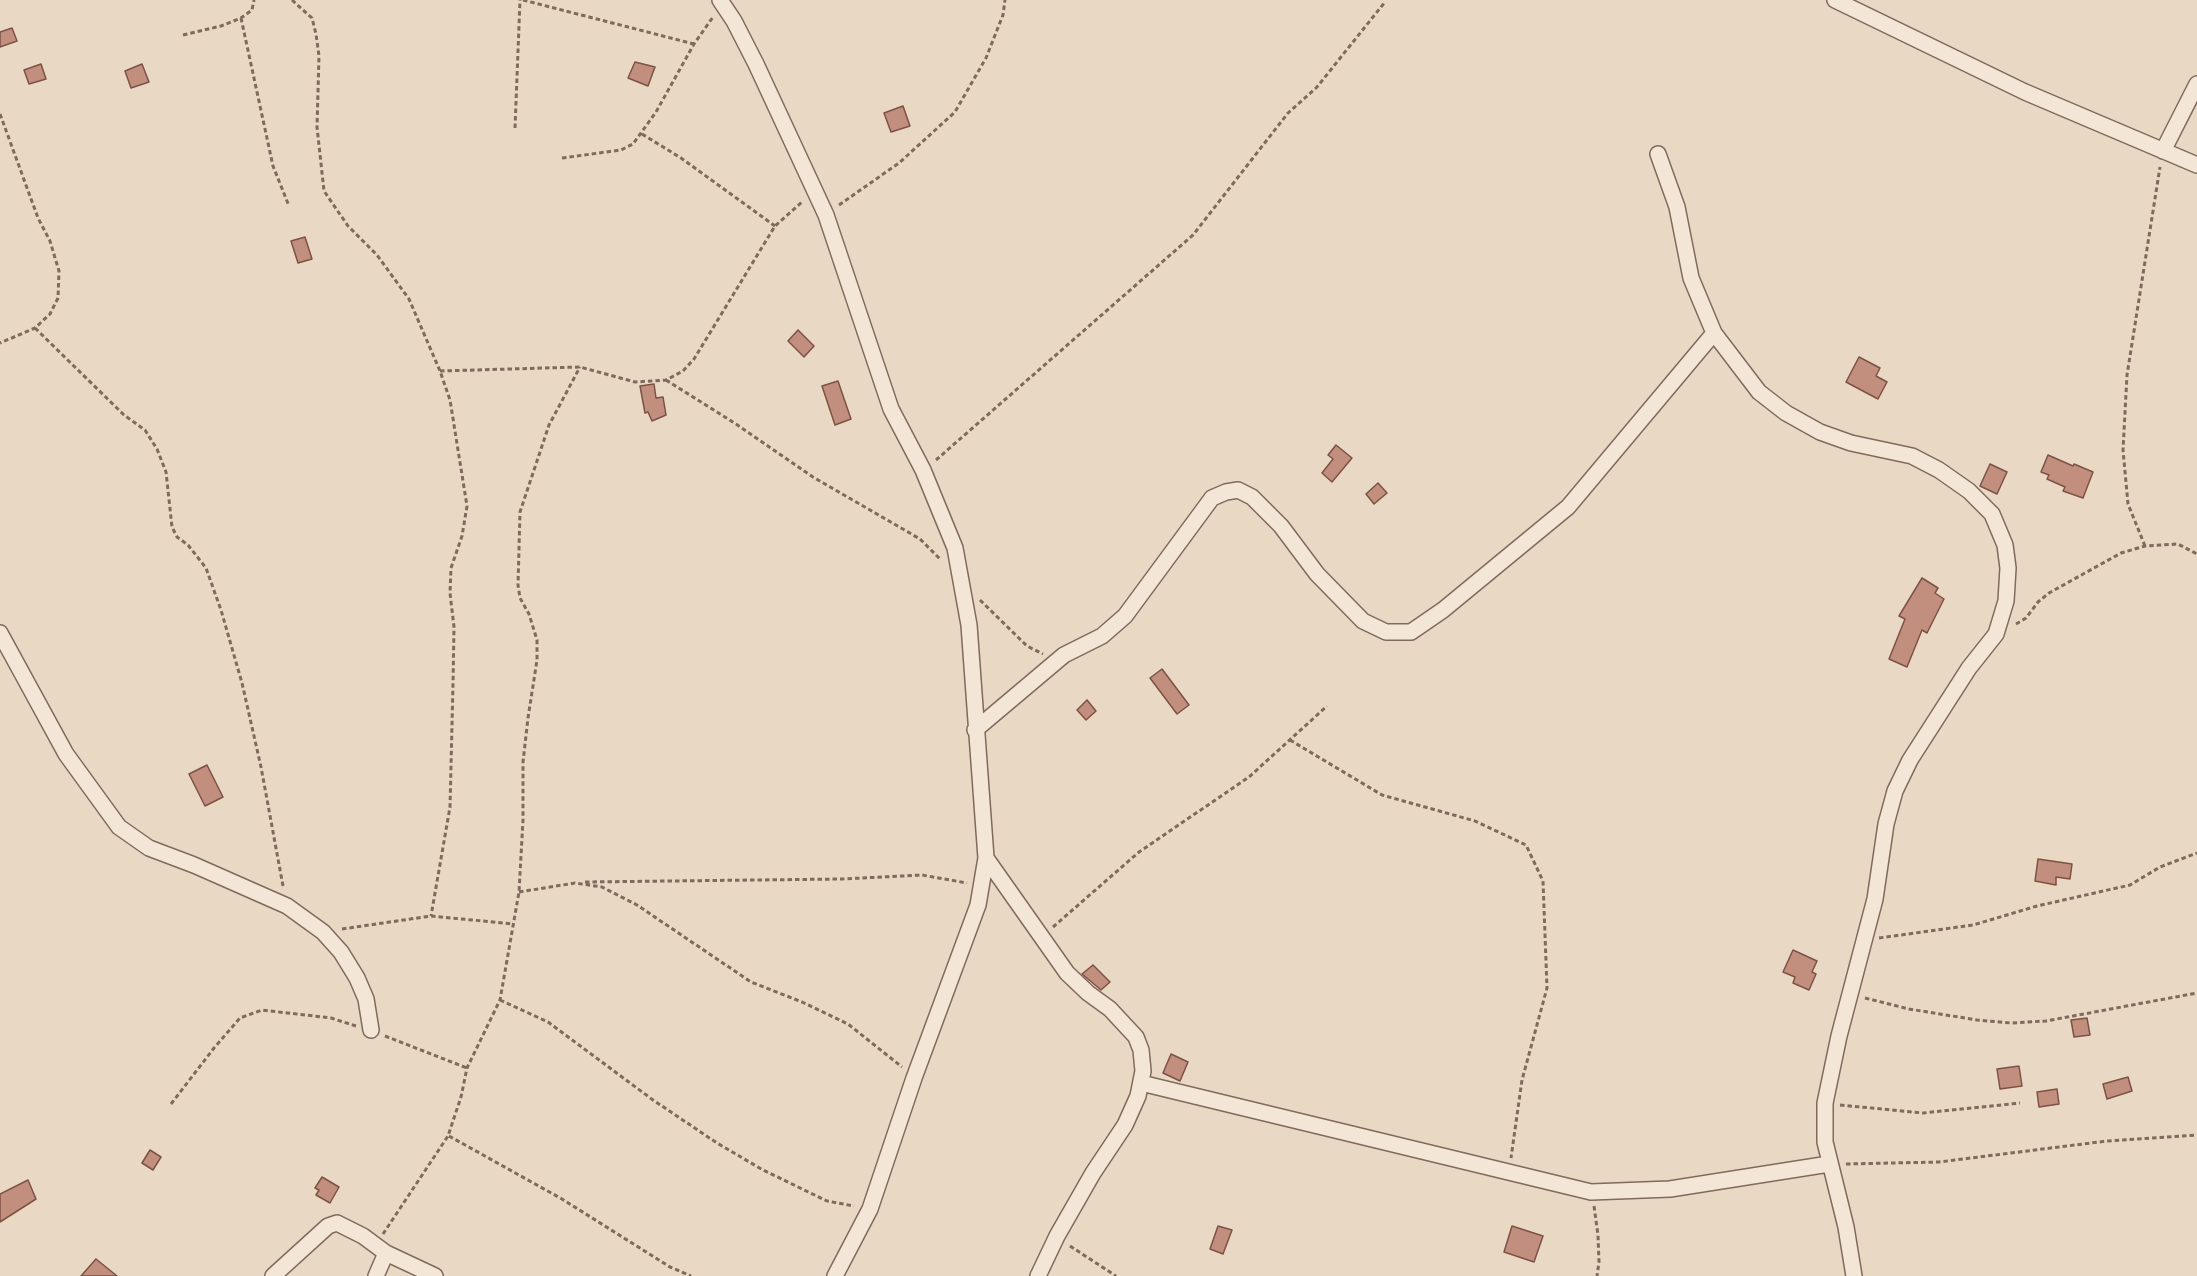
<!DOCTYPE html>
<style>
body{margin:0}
canvas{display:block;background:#e8d8c4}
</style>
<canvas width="2197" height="1276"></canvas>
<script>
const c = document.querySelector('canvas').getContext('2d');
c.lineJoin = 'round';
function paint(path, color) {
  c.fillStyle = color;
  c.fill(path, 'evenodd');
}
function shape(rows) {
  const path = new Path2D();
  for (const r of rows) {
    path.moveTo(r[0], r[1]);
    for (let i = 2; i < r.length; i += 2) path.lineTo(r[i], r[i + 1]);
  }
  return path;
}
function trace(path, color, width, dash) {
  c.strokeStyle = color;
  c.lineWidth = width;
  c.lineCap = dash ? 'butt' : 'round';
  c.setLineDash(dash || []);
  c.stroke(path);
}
const building = shape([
 [12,28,17,41,0,47,0,32,12,28],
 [635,62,655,67,648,86,628,78,635,62],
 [41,64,46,79,29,84,24,70,41,64],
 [142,64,149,82,131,88,125,71,142,64],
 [903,106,910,126,891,132,884,113,903,106],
 [305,237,312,259,298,263,291,241,305,237],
 [798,330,814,346,804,357,788,341,798,330],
 [1859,357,1880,368,1876,376,1887,382,1878,399,1846,382,1859,357],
 [838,381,851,419,835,425,822,386,838,381],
 [654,384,656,398,663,397,666,415,652,421,648,412,645,413,640,386,654,384],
 [1336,445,1352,458,1332,482,1322,473,1333,459,1328,455,1336,445],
 [2048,455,2073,466,2074,464,2093,472,2083,498,2063,491,2065,487,2047,479,2049,475,2041,472,2048,455],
 [1990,464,2007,472,1997,494,1980,486,1990,464],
 [1378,483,1387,493,1374,504,1366,494,1378,483],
 [1922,578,1938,588,1935,593,1944,599,1927,633,1922,630,1907,667,1889,659,1905,619,1899,616,1922,578],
 [1162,669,1189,705,1177,714,1150,678,1162,669],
 [1087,700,1096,711,1086,720,1077,710,1087,700],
 [207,765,223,797,205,806,189,774,207,765],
 [2038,859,2072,864,2070,879,2056,877,2056,885,2035,881,2038,859],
 [1793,950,1817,961,1812,972,1816,974,1809,990,1793,983,1795,977,1783,972,1793,950],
 [1093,965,1110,982,1101,990,1082,974,1093,965],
 [2087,1018,2090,1035,2074,1037,2071,1020,2087,1018],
 [1171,1054,1188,1062,1180,1081,1163,1073,1171,1054],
 [2019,1066,2022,1086,2000,1089,1997,1069,2019,1066],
 [2128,1077,2132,1091,2107,1099,2103,1084,2128,1077],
 [2057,1089,2059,1104,2039,1107,2037,1092,2057,1089],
 [150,1150,161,1157,153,1170,142,1163,150,1150],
 [322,1177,339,1187,330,1203,316,1195,319,1190,315,1188,322,1177],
 [28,1180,36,1199,0,1222,0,1194,28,1180],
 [1218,1226,1232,1230,1223,1254,1210,1249,1218,1226],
 [1512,1226,1543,1236,1534,1262,1504,1252,1512,1226],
 [96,1259,117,1276,81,1276,96,1259]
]);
paint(building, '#c28f7f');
trace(building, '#7d5246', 1.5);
const street = shape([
 [720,0,734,21,756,64,826,215,891,409,923,470,955,548,969,625,986,858,978,905,914,1078,870,1209,835,1276],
 [1835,0,2025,92,2197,165],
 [2163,151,2197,84],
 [1658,154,1677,207,1691,278,1714,333,1759,392,1786,413,1820,432,1851,443,1912,456,1939,470,1969,491,1992,514,2005,545,2008,568,2006,601,1996,634,1969,668,1910,760,1895,791,1886,824,1875,899,1839,1036,1825,1103,1825,1142,1846,1227,1854,1276],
 [0,633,66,754,119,827,149,848,194,865,287,906,323,932,341,952,357,978,366,999,371,1030],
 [975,730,1064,655,1102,636,1125,616,1212,498,1226,492,1238,490,1252,497,1281,526,1317,574,1363,621,1386,632,1411,632,1443,610,1568,507,1714,333],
 [986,858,1067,973,1088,993,1110,1009,1136,1037,1141,1050,1143,1071,1138,1096,1125,1125,1093,1173,1057,1236,1038,1276],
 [1141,1083,1591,1192,1670,1189,1829,1164],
 [273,1276,328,1226,337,1223,363,1236,386,1253,435,1276],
 [376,1276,386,1253]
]);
trace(street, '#816a5d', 18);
trace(shape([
 [292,0,312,18,316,34,319,56,317,127,324,191,348,226,377,255,409,299,440,371,450,400,467,506,462,536,451,568,450,593,454,627,453,684,450,807,431,916],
 [523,0,694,44],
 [241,18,273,166,289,206],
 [183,35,221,26,241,18,252,10,254,0],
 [0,114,38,218,50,241,59,271,58,298,50,314,35,328,0,343],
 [515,128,520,0],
 [642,134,681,158,775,226],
 [562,158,621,150,633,144,656,112,694,44,713,17],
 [839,205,899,163,955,112,986,58,1003,15,1005,0],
 [35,328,124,415,145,430,157,449,166,472,172,527,177,537,188,545,206,568,221,610,242,683,261,767,283,886],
 [440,371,580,367,635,382,666,380,683,371,694,359,775,226,802,202],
 [666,380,736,424,813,477,920,539,940,559],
 [936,460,1193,235,1288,113,1317,87,1385,2],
 [2145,546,2128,504,2123,450,2127,375,2160,167],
 [980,600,1027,646,1043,654],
 [2016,624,2026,618,2038,602,2049,593,2121,553,2145,546,2178,544,2197,554],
 [1290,740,1382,795,1475,821,1526,845,1543,881,1547,988,1522,1080,1511,1158],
 [585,882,842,879,922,875,967,883],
 [519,892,575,883,602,887,637,905,751,982,802,1002,848,1024,902,1067],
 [1053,927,1139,852,1249,777,1327,706],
 [342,929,431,916,513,924],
 [1879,938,1973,925,2037,906,2130,885,2160,867,2197,853],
 [1865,998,1909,1009,1977,1020,2011,1023,2046,1021,2197,993],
 [500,1000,548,1022,653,1100,717,1143,763,1170,827,1201,854,1206],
 [385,1036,467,1068],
 [171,1104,214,1048,240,1018,262,1010,331,1018,356,1026],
 [1840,1105,1923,1113,2020,1103],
 [449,1136,562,1199,670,1267,691,1276],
 [1846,1164,1939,1162,2107,1141,2197,1135],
 [1594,1206,1598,1235,1599,1262,1597,1276],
 [383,1234,448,1136,461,1097,467,1068,500,1000,519,892,523,820,523,762,528,718,537,660,537,640,529,614,520,598,518,585,520,512,549,425,580,367],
 [1070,1246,1116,1276]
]), '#816a5d', 3, [4.5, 3]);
trace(street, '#f4e6d6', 15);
</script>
